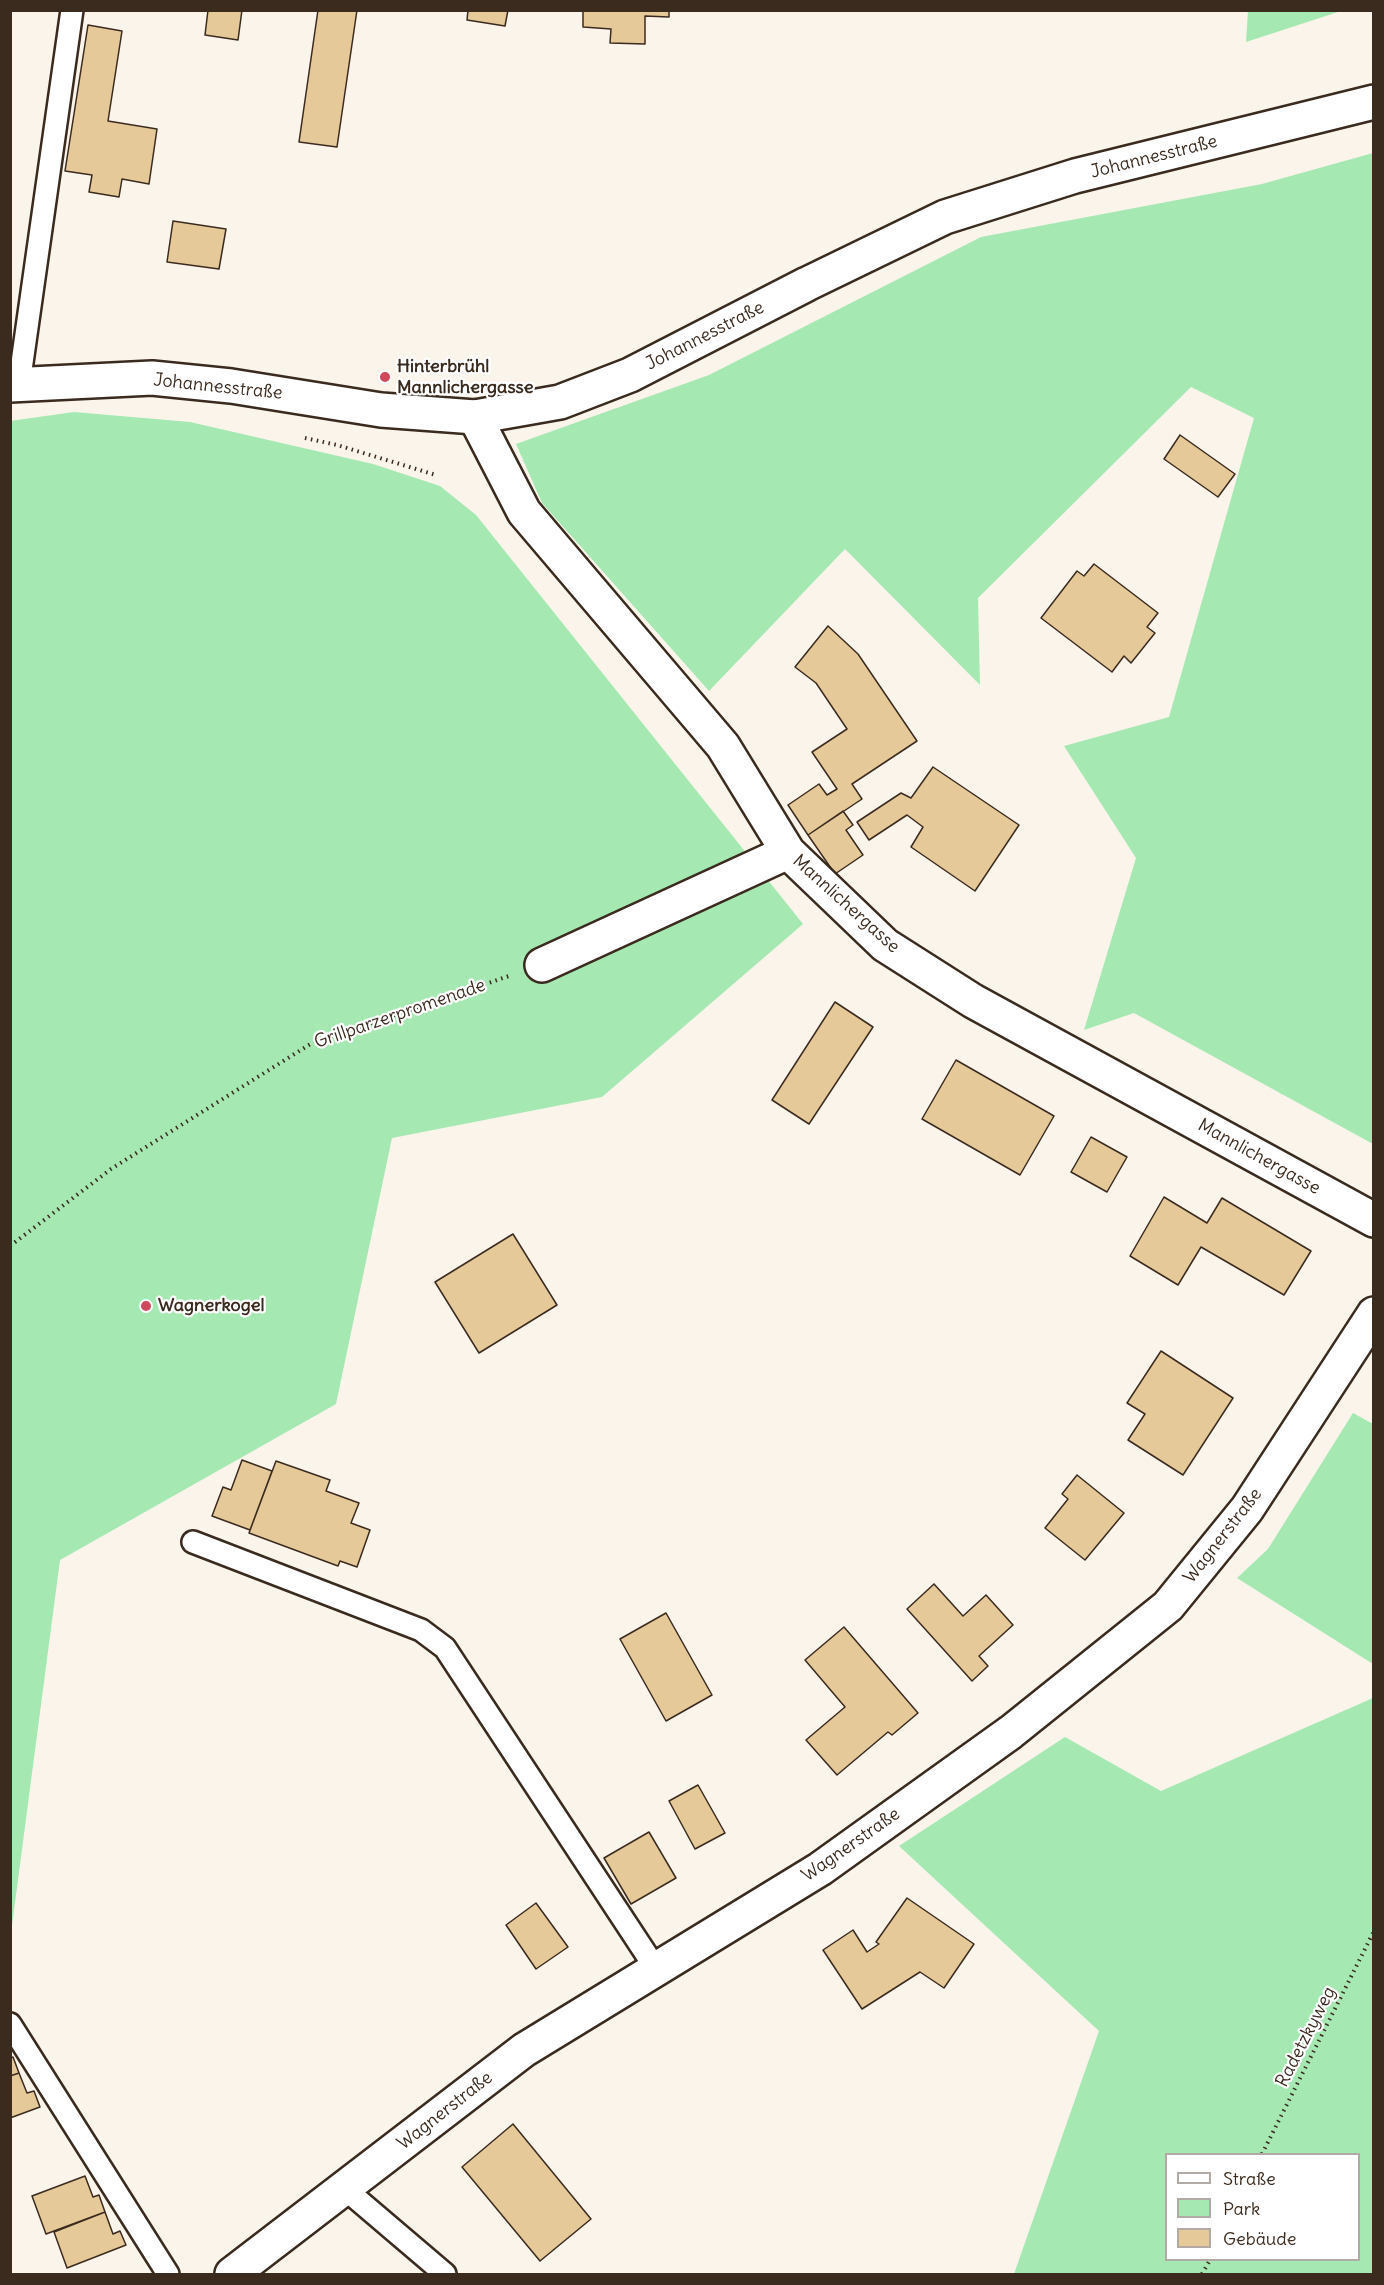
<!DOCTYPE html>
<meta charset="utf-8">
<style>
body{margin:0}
#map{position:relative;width:1384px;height:2285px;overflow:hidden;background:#faf4eb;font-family:Delius,sans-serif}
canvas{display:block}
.frame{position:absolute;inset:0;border:12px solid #3b2a1e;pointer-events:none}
.legend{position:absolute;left:1165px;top:2153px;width:195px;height:108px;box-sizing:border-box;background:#fff;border:2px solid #b1aaa5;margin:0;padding:8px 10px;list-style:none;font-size:18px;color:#3b2a1e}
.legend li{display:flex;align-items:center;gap:12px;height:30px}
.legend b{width:30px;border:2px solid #b1aaa5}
</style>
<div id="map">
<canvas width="1384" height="2285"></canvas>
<div class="frame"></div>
<ul class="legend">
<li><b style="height:8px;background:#fff"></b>Straße</li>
<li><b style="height:16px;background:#a5e8b2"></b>Park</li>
<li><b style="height:16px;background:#e6c999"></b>Gebäude</li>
</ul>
</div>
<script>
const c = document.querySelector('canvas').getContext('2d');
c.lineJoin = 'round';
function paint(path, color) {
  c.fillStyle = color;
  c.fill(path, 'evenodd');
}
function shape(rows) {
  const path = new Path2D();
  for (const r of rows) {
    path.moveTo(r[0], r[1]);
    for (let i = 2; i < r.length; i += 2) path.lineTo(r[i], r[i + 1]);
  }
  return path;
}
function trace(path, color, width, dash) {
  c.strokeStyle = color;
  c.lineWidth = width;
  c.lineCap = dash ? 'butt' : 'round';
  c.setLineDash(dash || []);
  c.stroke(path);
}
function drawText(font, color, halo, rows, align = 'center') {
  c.font = font + ' Delius,sans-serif';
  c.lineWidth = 4.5;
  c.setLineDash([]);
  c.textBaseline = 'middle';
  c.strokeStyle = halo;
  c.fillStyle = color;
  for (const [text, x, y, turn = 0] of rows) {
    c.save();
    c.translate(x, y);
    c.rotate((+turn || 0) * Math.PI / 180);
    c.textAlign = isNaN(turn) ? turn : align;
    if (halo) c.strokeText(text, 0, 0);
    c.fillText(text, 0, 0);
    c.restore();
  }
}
paint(shape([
 [1248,11,1248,10,1341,11,1246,42],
 [1373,153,1374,153,1373,1144,1134,1013,1084,1030,1136,858,1064,746,1169,717,1254,418,1191,387,978,598,980,685,845,549,709,691,542,503,516,444,709,375,981,237,1262,184],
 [74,412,190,422,373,464,440,486,476,515,803,924,602,1097,392,1138,336,1404,60,1560,11,1933,10,421],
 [1353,1413,1373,1424,1373,1664,1237,1578,1268,1549],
 [1373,1698,1373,2274,1014,2274,1099,2031,899,1846,1065,1737,1161,1791],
 [1166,2154,1358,2154,1358,2260,1166,2260]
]), '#a5e8b2');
const building = shape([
 [208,10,242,10,238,40,205,35,208,10],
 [318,10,357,10,337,147,299,142,318,10],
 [468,10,508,10,505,26,467,20,468,10],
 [583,10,669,10,669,17,645,16,645,44,610,43,611,29,583,27,583,10],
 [88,25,122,31,108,121,157,129,149,184,122,179,119,197,89,192,92,175,65,171,88,25],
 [173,221,226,229,219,269,167,262,173,221],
 [1180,435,1235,474,1218,497,1164,459,1180,435],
 [1094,564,1158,613,1147,627,1155,633,1131,663,1124,656,1112,672,1041,618,1077,571,1084,576,1094,564],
 [828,626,858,654,917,741,852,784,862,799,808,835,788,805,819,784,827,795,837,789,812,752,847,729,816,683,795,667,828,626],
 [933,767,1019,825,975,891,911,847,923,827,907,815,869,840,857,822,901,793,911,798,933,767],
 [843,811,853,825,846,830,863,855,835,874,808,835,843,811],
 [835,1002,873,1027,809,1124,772,1100,835,1002],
 [956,1060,1054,1116,1020,1175,922,1119,956,1060],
 [1091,1137,1127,1157,1107,1192,1071,1172,1091,1137],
 [1164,1197,1207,1223,1222,1198,1311,1251,1284,1295,1201,1247,1178,1285,1130,1256,1164,1197],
 [513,1234,557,1305,479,1353,435,1282,513,1234],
 [1161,1351,1233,1398,1183,1475,1128,1440,1145,1414,1127,1403,1161,1351],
 [242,1460,272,1471,250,1530,212,1516,223,1487,231,1490,242,1460],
 [276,1461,330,1480,326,1491,359,1503,351,1523,370,1530,357,1567,340,1561,338,1566,249,1533,276,1461],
 [1077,1475,1124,1513,1085,1560,1045,1528,1068,1499,1062,1494,1077,1475],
 [934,1584,963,1616,986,1595,1013,1625,979,1656,988,1666,972,1681,907,1609,934,1584],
 [666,1613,712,1695,666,1721,620,1639,666,1613],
 [844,1627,918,1713,892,1735,888,1732,837,1775,806,1740,845,1707,805,1660,844,1627],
 [698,1785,725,1833,695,1849,669,1801,698,1785],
 [649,1832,676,1878,631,1904,604,1858,649,1832],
 [907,1898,974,1944,944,1988,920,1972,862,2009,823,1950,853,1930,867,1952,879,1944,876,1942,907,1898],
 [536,1903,568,1947,536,1969,506,1925,536,1903],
 [13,2057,19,2073,10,2076,10,2058,13,2057],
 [19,2073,27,2093,34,2091,40,2107,10,2118,10,2076,19,2073],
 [513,2124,591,2219,540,2261,462,2167,513,2124],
 [85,2176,93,2197,99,2195,105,2212,46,2234,32,2196,85,2176],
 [105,2212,113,2234,120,2231,126,2245,67,2268,54,2232,105,2212]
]);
paint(building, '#e6c999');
trace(building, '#3b2a1e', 1.5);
const service = shape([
 [19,384,72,10],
 [193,1542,421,1630,445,1648,656,1969],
 [10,2024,168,2274],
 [344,2188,445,2274]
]);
const minor = shape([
 [475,417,524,512,723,746,788,852,885,945,973,1001,1374,1220],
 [542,965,788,852],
 [232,2274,524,2050,820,1869,1011,1732,1168,1606,1247,1509,1374,1314]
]);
const secondary = shape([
 [10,385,152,378,231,386,381,410,475,417,560,402,630,375,807,284,945,217,1075,176,1374,102]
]);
trace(service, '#3b2a1e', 26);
trace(minor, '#3b2a1e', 38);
trace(secondary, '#3b2a1e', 38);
trace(shape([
 [305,438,337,445,436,475],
 [10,1246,111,1169,312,1043,509,976],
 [1262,2154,1374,1931],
 [1202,2274,1210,2260]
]), '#3b2a1e', 4, [1.5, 4.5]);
trace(service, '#fff', 21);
trace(minor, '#fff', 33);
trace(secondary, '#fff', 33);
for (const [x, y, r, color] of [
 [385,377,6,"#d1495b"],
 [146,1306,6,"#d1495b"]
]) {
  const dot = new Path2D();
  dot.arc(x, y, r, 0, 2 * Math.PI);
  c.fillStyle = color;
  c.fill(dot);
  trace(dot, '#fff', 2);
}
drawText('18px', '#3b2a1e', '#fff', [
 ["Johannesstraße",1154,157,-14],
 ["Johannesstraße",705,336,-27],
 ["Johannesstraße",218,387,6],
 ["Mannlichergasse",846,904,42],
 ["Grillparzerpromenade",400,1014,-19],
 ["Mannlichergasse",1259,1157,29],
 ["Wagnerstraße",1223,1536,-52],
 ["Wagnerstraße",851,1845,-35],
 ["Radetzkyweg",1306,2037,-63],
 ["Wagnerstraße",445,2111,-38]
]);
drawText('bold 18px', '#3b2a1e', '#fff', [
 ["Hinterbrühl",397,367],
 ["Mannlichergasse",397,388],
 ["Wagnerkogel",158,1306]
], 'left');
</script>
